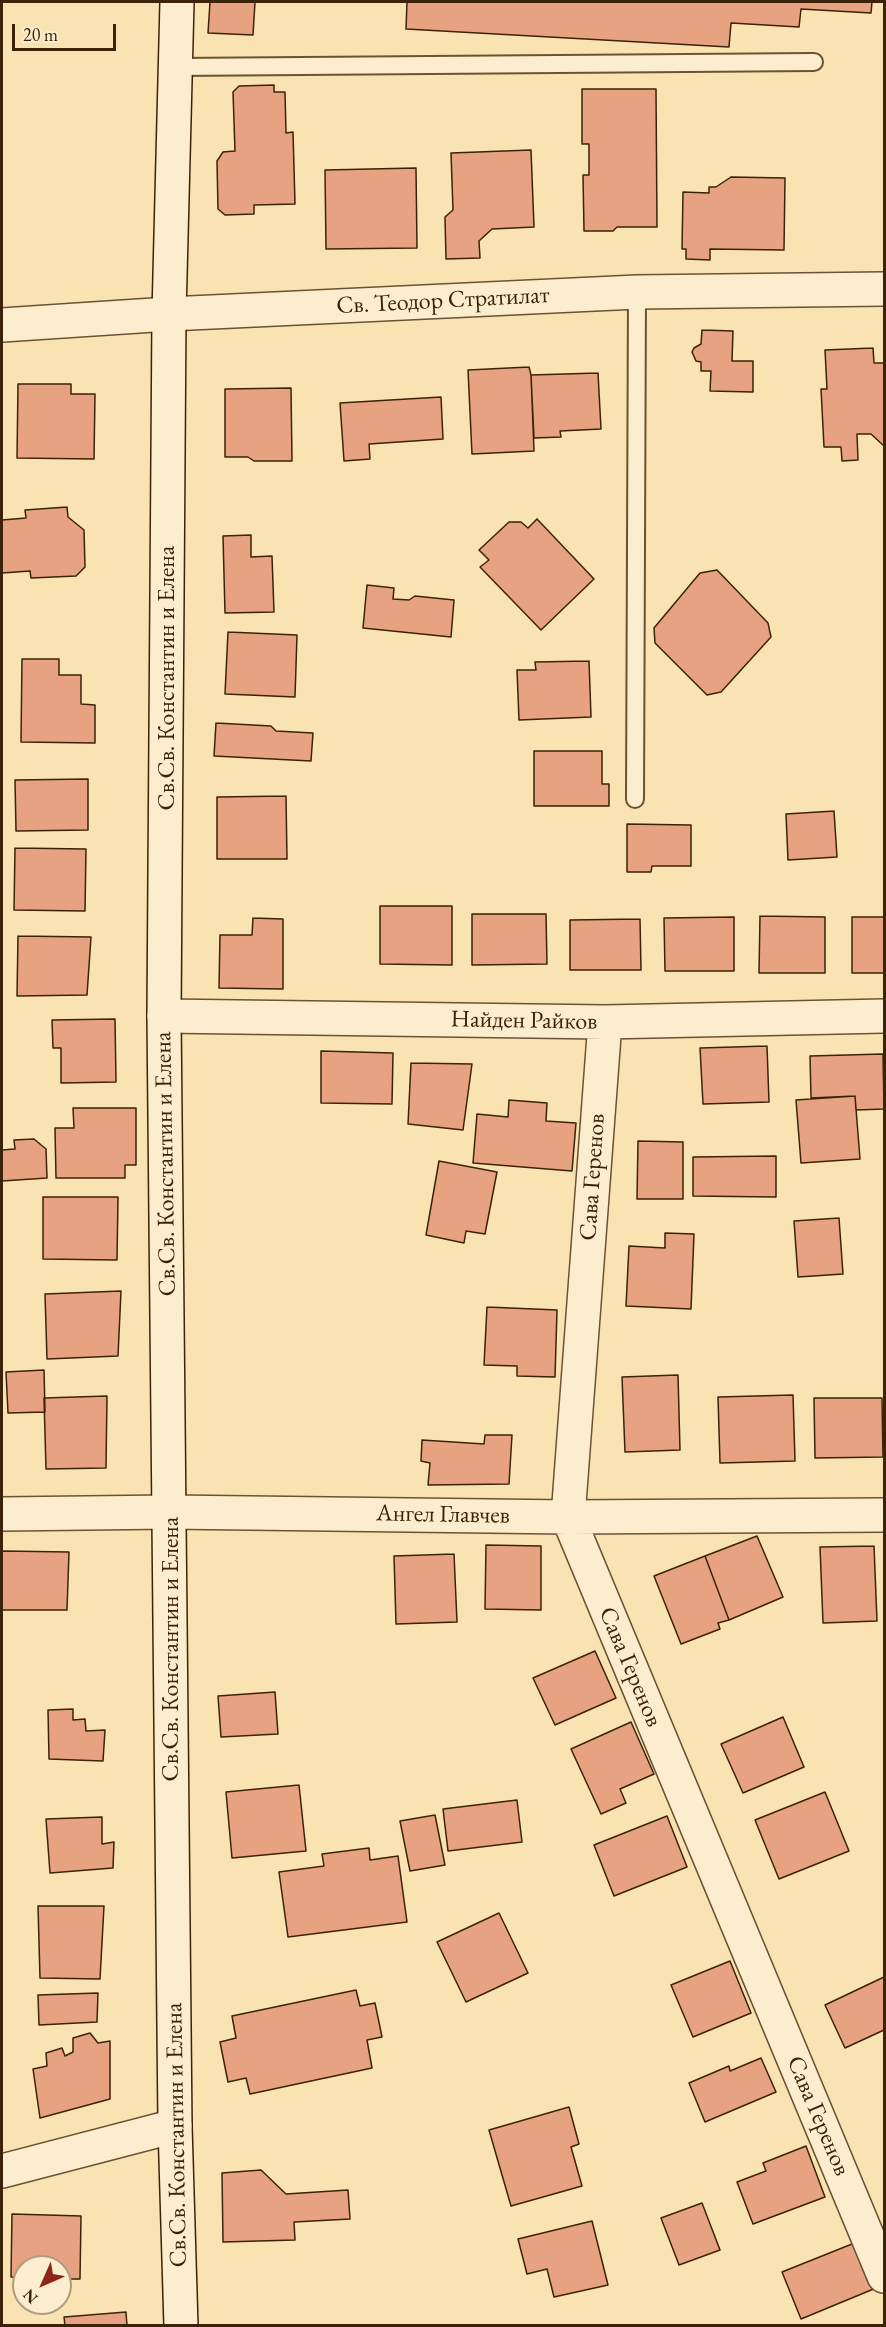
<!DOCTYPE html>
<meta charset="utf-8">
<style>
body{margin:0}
#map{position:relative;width:886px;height:2327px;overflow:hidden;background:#f9e3b2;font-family:"EB Garamond",serif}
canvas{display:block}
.frame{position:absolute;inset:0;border:3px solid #3c2209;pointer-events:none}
.north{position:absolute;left:12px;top:2255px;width:60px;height:60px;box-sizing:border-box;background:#fbedcd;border:2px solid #af9c7f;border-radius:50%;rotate:225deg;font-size:16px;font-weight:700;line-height:24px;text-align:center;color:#3c2209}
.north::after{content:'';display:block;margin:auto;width:21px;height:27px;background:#8f2418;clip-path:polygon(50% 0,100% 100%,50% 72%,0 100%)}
.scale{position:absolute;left:12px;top:24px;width:104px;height:27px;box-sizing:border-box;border:3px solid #3c2209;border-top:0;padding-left:8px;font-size:18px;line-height:21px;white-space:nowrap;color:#3c2209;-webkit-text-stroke:4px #fbedcd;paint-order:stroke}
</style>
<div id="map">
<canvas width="886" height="2327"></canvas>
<div class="frame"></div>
<div class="north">N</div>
<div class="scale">20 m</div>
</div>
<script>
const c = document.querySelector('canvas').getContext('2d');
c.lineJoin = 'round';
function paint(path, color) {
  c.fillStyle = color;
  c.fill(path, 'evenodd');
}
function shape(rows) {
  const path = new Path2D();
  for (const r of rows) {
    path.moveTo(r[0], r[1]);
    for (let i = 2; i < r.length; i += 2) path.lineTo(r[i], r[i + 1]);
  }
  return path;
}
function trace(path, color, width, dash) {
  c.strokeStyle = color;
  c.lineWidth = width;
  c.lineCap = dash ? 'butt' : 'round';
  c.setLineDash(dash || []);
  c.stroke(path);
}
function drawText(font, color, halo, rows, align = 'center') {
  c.font = font + ' "EB Garamond",serif';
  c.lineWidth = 5;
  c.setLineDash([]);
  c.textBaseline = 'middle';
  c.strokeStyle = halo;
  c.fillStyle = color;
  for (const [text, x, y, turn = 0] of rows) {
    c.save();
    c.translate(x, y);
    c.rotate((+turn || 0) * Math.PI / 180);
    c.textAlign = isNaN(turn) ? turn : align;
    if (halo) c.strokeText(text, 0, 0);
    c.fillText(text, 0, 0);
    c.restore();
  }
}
const building = shape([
 [210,2,255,2,253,35,208,33,210,2],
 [407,2,872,2,871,13,801,9,799,27,731,23,729,47,406,29,407,2],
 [274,85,274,92,285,92,286,133,293,132,295,204,254,205,254,214,225,215,218,209,217,161,223,152,235,151,233,92,239,86,274,85],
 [582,89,656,89,657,227,617,227,613,231,584,231,583,175,589,175,589,144,582,144,582,89],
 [531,150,534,227,492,229,479,241,480,258,446,259,445,217,453,210,451,153,531,150],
 [416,168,417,248,326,249,325,170,416,168],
 [731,177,785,178,784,250,710,249,710,260,686,259,686,249,682,249,683,192,709,193,709,187,716,187,731,177],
 [702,330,733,331,732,361,753,361,753,392,710,391,711,371,701,371,701,362,696,361,692,352,694,348,701,344,702,330],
 [873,348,874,363,884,363,884,446,871,434,857,434,858,460,842,461,841,447,824,447,821,389,827,389,825,350,873,348],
 [529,367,531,375,534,451,472,454,468,370,529,367],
 [598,373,601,429,560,431,561,437,534,438,531,375,598,373],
 [18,384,71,384,71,394,95,394,94,459,17,458,18,384],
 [291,388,292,461,254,461,248,457,225,457,225,389,291,388],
 [441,397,443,439,369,444,370,459,344,461,340,403,441,397],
 [67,507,68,517,84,530,85,567,76,576,31,578,30,571,2,573,2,520,26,518,25,510,67,507],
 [537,519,594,579,541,630,480,567,489,560,479,550,509,522,521,522,528,528,537,519],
 [251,535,251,557,272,556,274,612,225,613,223,536,251,535],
 [717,570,768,623,771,637,721,692,707,695,655,643,654,628,700,573,717,570],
 [367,585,394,588,393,599,409,600,415,596,454,600,451,637,363,628,367,585],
 [228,632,297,635,295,697,225,694,228,632],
 [22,659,59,659,59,675,81,675,81,704,95,705,95,743,21,742,22,659],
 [589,661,591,717,519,720,517,670,536,670,535,662,589,661],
 [216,723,271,726,276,731,313,733,311,761,214,756,216,723],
 [534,751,602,751,602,784,609,784,609,806,534,806,534,751],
 [88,779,88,830,16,831,15,780,88,779],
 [286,796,287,859,217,859,217,797,286,796],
 [834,811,837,857,788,860,786,814,834,811],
 [627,824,691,825,691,866,652,866,651,872,627,872,627,824],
 [15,848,86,849,85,911,14,910,15,848],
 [380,906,452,906,452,965,380,964,380,906],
 [472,914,546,914,547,964,472,965,472,914],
 [760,916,825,917,825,973,759,973,760,916],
 [734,917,734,971,665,971,664,918,734,917],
 [852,917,884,917,884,973,852,973,852,917],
 [253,918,283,919,283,989,219,988,220,935,252,935,253,918],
 [640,919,641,970,570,970,570,920,640,919],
 [18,936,91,937,87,995,17,996,18,936],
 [115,1019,116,1082,61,1083,61,1048,53,1048,52,1020,115,1019],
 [767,1046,769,1102,703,1104,700,1048,767,1046],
 [321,1051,393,1053,392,1104,321,1103,321,1051],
 [883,1054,884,1109,856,1110,855,1096,811,1098,810,1056,883,1054],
 [411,1063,472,1064,463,1130,408,1124,411,1063],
 [855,1096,860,1159,801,1163,796,1100,855,1096],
 [509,1100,547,1103,546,1121,576,1123,572,1171,473,1163,477,1114,508,1117,509,1100],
 [73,1108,136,1108,136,1165,125,1165,125,1178,56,1178,55,1128,74,1128,73,1108],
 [34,1139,46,1149,47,1178,2,1181,2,1150,15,1149,14,1140,34,1139],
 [638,1141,683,1142,683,1199,637,1199,638,1141],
 [776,1156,776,1197,693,1196,693,1157,776,1156],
 [439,1161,497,1172,485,1234,466,1231,464,1243,426,1235,439,1161],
 [43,1197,118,1197,117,1260,43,1259,43,1197],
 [839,1218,843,1274,798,1277,794,1221,839,1218],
 [665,1233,694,1234,691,1309,626,1306,629,1246,665,1248,665,1233],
 [121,1291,118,1356,47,1359,45,1294,121,1291],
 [487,1307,557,1310,555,1377,517,1376,517,1366,484,1365,487,1307],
 [44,1370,45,1412,8,1413,6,1372,44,1370],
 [678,1375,680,1450,625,1452,622,1377,678,1375],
 [793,1395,795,1461,720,1463,718,1397,793,1395],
 [107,1396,106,1468,46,1469,44,1398,107,1396],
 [814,1398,882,1398,883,1457,815,1458,814,1398],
 [485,1435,512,1435,509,1484,428,1485,430,1463,421,1461,422,1440,484,1444,485,1435],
 [757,1536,783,1597,729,1620,705,1556,757,1536],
 [486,1545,541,1546,541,1610,485,1609,486,1545],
 [874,1546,877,1621,823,1623,820,1547,874,1546],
 [2,1551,69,1552,67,1610,2,1610,2,1551],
 [454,1554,457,1622,396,1624,394,1556,454,1554],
 [705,1556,729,1620,718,1623,720,1629,681,1644,654,1576,705,1556],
 [595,1651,616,1698,555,1725,533,1678,595,1651],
 [275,1692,278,1734,221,1737,218,1696,275,1692],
 [73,1709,73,1720,85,1719,86,1731,105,1730,103,1761,49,1759,48,1710,73,1709],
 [783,1717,804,1767,743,1793,721,1744,783,1717],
 [631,1722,654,1774,620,1789,626,1803,601,1814,571,1749,631,1722],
 [299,1785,306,1851,232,1858,226,1792,299,1785],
 [825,1792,849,1851,779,1879,755,1820,825,1792],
 [517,1800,522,1842,448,1851,443,1809,517,1800],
 [435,1815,445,1865,410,1871,400,1821,435,1815],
 [667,1816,687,1867,614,1896,594,1845,667,1816],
 [102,1817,102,1844,114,1842,113,1868,50,1873,46,1819,102,1817],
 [369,1848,370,1860,398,1856,407,1922,288,1937,279,1872,324,1866,322,1854,369,1848],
 [38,1906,104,1906,100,1979,40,1978,38,1906],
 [499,1913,528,1973,466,2002,437,1942,499,1913],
 [730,1961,751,2013,693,2037,671,1985,730,1961],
 [884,1977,884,2030,845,2048,825,2005,884,1977],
 [356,1990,360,2006,375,2003,382,2037,367,2040,372,2068,250,2094,246,2078,228,2082,220,2042,236,2038,232,2016,356,1990],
 [98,1993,97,2022,39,2025,38,1995,98,1993],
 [90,2033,98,2043,110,2041,110,2099,40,2118,33,2069,47,2066,46,2053,62,2048,65,2056,73,2052,73,2038,90,2033],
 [761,2058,776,2092,705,2122,689,2083,729,2066,730,2071,761,2058],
 [569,2107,579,2144,571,2147,582,2186,511,2206,489,2130,569,2107],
 [806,2146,825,2197,753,2224,737,2182,766,2171,763,2163,806,2146],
 [261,2170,286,2194,348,2190,350,2219,294,2222,295,2240,223,2242,222,2173,261,2170],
 [702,2203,720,2250,679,2265,661,2218,702,2203],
 [12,2214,81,2216,80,2279,60,2279,60,2267,24,2267,24,2278,11,2277,12,2214],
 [592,2221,608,2285,554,2297,547,2269,527,2274,518,2239,592,2221],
 [857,2242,876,2288,801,2319,782,2272,857,2242],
 [126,2312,127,2326,65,2326,64,2317,126,2312]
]);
paint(building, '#e7a381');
trace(building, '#3c2209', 1.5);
const lane = shape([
 [175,67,814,62],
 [635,799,637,292]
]);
const street = shape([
 [2,325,169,314,637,292,884,289],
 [164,1016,605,1022,884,1016],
 [605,1022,568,1517,884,2276],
 [2,1514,170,1512,568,1517,884,1515],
 [2,2171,175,2126]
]);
const secondary = shape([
 [177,2,169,314,164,1016,175,2126,181,2326]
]);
trace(lane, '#6b5233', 20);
trace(street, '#6b5233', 36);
trace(secondary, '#3c2209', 36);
trace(lane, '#fbedcd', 16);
trace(street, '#fbedcd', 33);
trace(secondary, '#fbedcd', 33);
drawText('24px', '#3c2209', '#fbedcd', [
 ["Св. Теодор Стратилат",443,301,-3],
 ["Св.Св. Константин и Елена",167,678,-90],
 ["Найден Райков",524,1021,1],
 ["Св.Св. Константин и Елена",166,1164,-91],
 ["Сава Геренов",593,1177,-86],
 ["Ангел Главчев",443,1515,1],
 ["Св.Св. Константин и Елена",171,1649,-90],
 ["Сава Геренов",630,1667,67],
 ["Сава Геренов",818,2116,67],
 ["Св.Св. Константин и Елена",177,2135,-91]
]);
</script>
